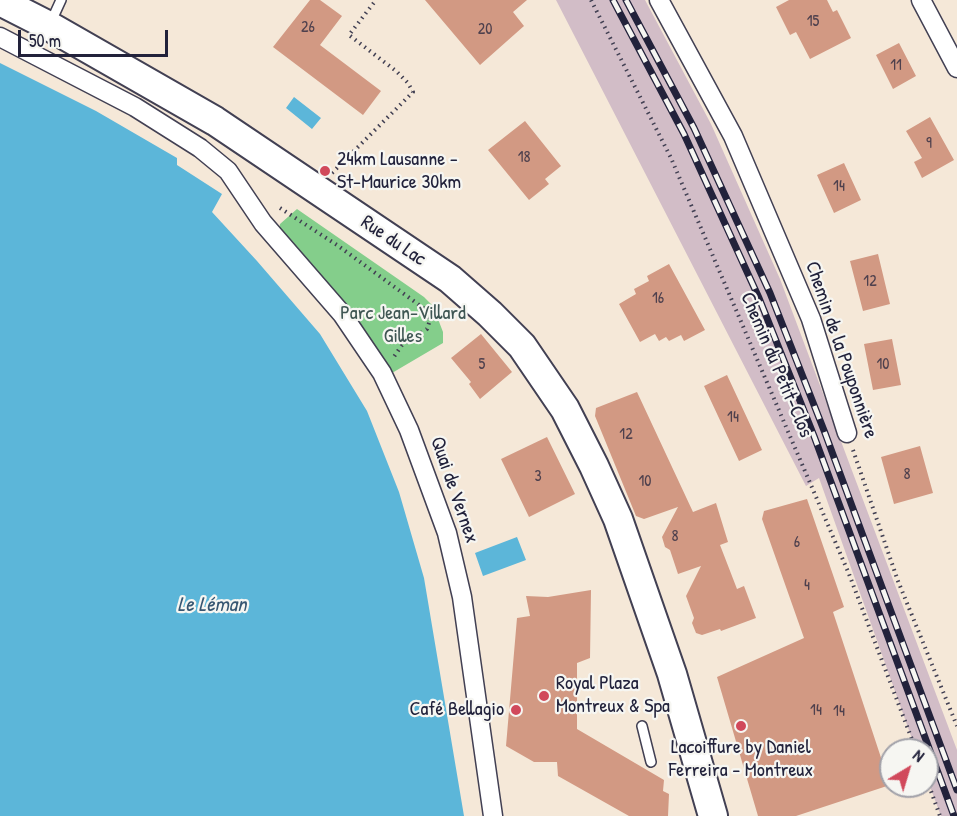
<!DOCTYPE html>
<meta charset="utf-8">
<style>
body{margin:0}
#map{position:relative;width:957px;height:816px;overflow:hidden;background:#f5e8d8;font-family:"Patrick Hand",sans-serif}
canvas{display:block}
.north{position:absolute;left:879px;top:738px;width:60px;height:60px;box-sizing:border-box;background:#f6f6f2;border:2px solid #a1a1a9;border-radius:50%;rotate:38deg;font-size:16px;font-weight:700;line-height:24px;text-align:center;color:#22223b}
.north::after{content:'';display:block;margin:auto;width:21px;height:27px;background:#d1495b;clip-path:polygon(50% 0,100% 100%,50% 72%,0 100%)}
.scale{position:absolute;left:18px;top:30px;width:150px;height:27px;box-sizing:border-box;border:3px solid #22223b;border-top:0;padding-left:8px;font-size:18px;line-height:21px;white-space:nowrap;color:#22223b;-webkit-text-stroke:4px #f6f6f2;paint-order:stroke}
</style>
<div id="map">
<canvas width="957" height="816"></canvas>
<div class="north">N</div>
<div class="scale">50 m</div>
</div>
<script>
const c = document.querySelector('canvas').getContext('2d');
c.lineJoin = 'round';
function paint(path, color) {
  c.fillStyle = color;
  c.fill(path, 'evenodd');
}
function shape(rows) {
  const path = new Path2D();
  for (const r of rows) {
    path.moveTo(r[0], r[1]);
    for (let i = 2; i < r.length; i += 2) path.lineTo(r[i], r[i + 1]);
  }
  return path;
}
function trace(path, color, width, dash) {
  c.strokeStyle = color;
  c.lineWidth = width;
  c.lineCap = dash ? 'butt' : 'round';
  c.setLineDash(dash || []);
  c.stroke(path);
}
function drawText(font, color, halo, rows, align = 'center') {
  c.font = font + ' "Patrick Hand",sans-serif';
  c.lineWidth = 4.5;
  c.setLineDash([]);
  c.textBaseline = 'middle';
  c.strokeStyle = halo;
  c.fillStyle = color;
  for (const [text, x, y, turn = 0] of rows) {
    c.save();
    c.translate(x, y);
    c.rotate((+turn || 0) * Math.PI / 180);
    c.textAlign = isNaN(turn) ? turn : align;
    if (halo) c.strokeText(text, 0, 0);
    c.fillText(text, 0, 0);
    c.restore();
  }
}
paint(shape([
 [556,0,645,0,711,124,780,279,957,750,957,816,941,816,927,779,927,750,916,750,819,478,806,486]
]), '#d2bdc7');
paint(shape([
 [297,209,424,297,433,306,443,332,443,343,392,373,347,309,279,230,280,224]
]), '#84ce8b');
paint(shape([
 [0,63,96,111,177,158,177,165,222,194,212,212,257,261,320,334,367,411,399,492,424,578,464,816,0,816],
 [294,97,321,118,312,129,286,108],
 [517,537,526,560,483,576,475,553]
]), '#5cb6d9');
paint(shape([
 [310,0,320,0,342,16,320,45,381,91,363,115,273,47],
 [425,0,527,0,513,12,524,26,480,65],
 [789,0,827,0,833,12,837,10,851,38,810,59,796,32,790,35,776,7],
 [899,43,916,76,893,89,876,55],
 [930,117,954,160,922,178,914,162,922,158,906,131],
 [525,121,561,166,545,179,549,184,529,200,488,150],
 [844,163,861,200,834,213,817,175],
 [878,254,890,304,863,311,850,261],
 [669,264,705,330,684,341,681,335,669,341,666,337,659,341,655,334,640,342,619,304,636,294,634,289,649,281,647,276],
 [481,334,512,372,480,399,469,384,471,382,451,358],
 [892,339,901,385,873,390,864,344],
 [727,375,762,450,739,461,704,386],
 [637,392,693,512,716,503,728,542,720,545,737,589,744,586,756,618,721,631,720,629,702,635,696,633,692,623,694,618,686,596,701,566,678,574,670,550,665,547,662,537,678,507,644,519,636,516,595,416,596,408],
 [547,437,575,494,529,517,501,459],
 [920,446,933,493,894,504,881,457],
 [807,499,844,607,833,612,890,785,796,816,758,816,717,677,804,638,762,519,764,511],
 [591,590,590,658,577,663,577,729,664,780,663,791,669,794,668,816,629,816,558,776,557,762,534,762,506,746,517,618,530,616,526,596,548,597]
]), '#d29983');
const lane = shape([
 [50,24,61,0],
 [642,726,651,762]
]);
const street = shape([
 [659,0,733,136,811,319,847,433],
 [921,0,957,68],
 [0,37,135,107,200,148,228,171,263,223,342,314,382,373,409,430,447,533,462,597,493,816]
]);
const primary = shape([
 [0,1,49,26,215,121,450,279,490,314,522,346,565,409,594,466,618,519,672,674,713,816]
]);
trace(lane, '#424053', 12);
trace(street, '#424053', 21);
trace(primary, '#424053', 32);
trace(shape([
 [591,0,671,158,849,574,916,750],
 [332,173,413,92,408,83,396,71,349,35,376,0],
 [280,208,337,245,426,310,430,320,427,329,402,345,393,358],
 [853,450,898,581,957,726],
 [927,780,940,816]
]), '#424053', 4, [1.5, 4.5]);
trace(lane, '#fff', 9);
trace(street, '#fff', 18);
trace(primary, '#fff', 28);
const rail = shape([
 [613,0,684,134,759,298,814,436,954,816],
 [626,0,694,128,770,293,825,433,957,790]
]);
trace(rail, '#22223b', 7);
trace(rail, '#f6f6f2', 4.5, [14]);
for (const [x, y, r, color] of [
 [325,171,6,"#d1495b"],
 [544,696,6,"#d1495b"],
 [516,710,6,"#d1495b"],
 [741,726,6,"#d1495b"]
]) {
  const dot = new Path2D();
  dot.arc(x, y, r, 0, 2 * Math.PI);
  c.fillStyle = color;
  c.fill(dot);
  trace(dot, '#f6f6f2', 2);
}
drawText('16px', '#4e404d', null, [
 ["15",813,22],
 ["26",308,28],
 ["20",485,30],
 ["11",896,66],
 ["9",929,144],
 ["18",524,158],
 ["14",839,187],
 ["12",870,282],
 ["16",658,299],
 ["5",482,365],
 ["10",883,365],
 ["14",733,418],
 ["12",626,435],
 ["8",907,475],
 ["3",538,477],
 ["10",645,482],
 ["8",675,537],
 ["6",797,543],
 ["4",807,586],
 ["14",816,711],
 ["14",839,712]
]);
drawText('20px', '#22223b', '#f6f6f2', [
 ["24km Lausanne -",337,160],
 ["St-Maurice 30km",337,183],
 ["Royal Plaza",556,684],
 ["Montreux & Spa",556,707],
 ["Café Bellagio",504,710,"right"],
 ["Lacoiffure by Daniel",741,748,"center"],
 ["Ferreira - Montreux",741,771,"center"]
], 'left');
drawText('20px', '#22223b', '#f6f6f2', [
 ["Rue du Lac",393,241,34],
 ["Chemin de la Pouponnière",841,350,71],
 ["Chemin du Petit-Clos",776,365,67],
 ["Quai de Vernex",454,490,71]
]);
drawText('20px', '#3f5653', '#f6f6f2', [
 ["Parc Jean-Villard",403,314],
 ["Gilles",403,337]
]);
drawText('italic 21px', '#365672', '#f6f6f2', [
 ["Le Léman",212,605]
]);
</script>
